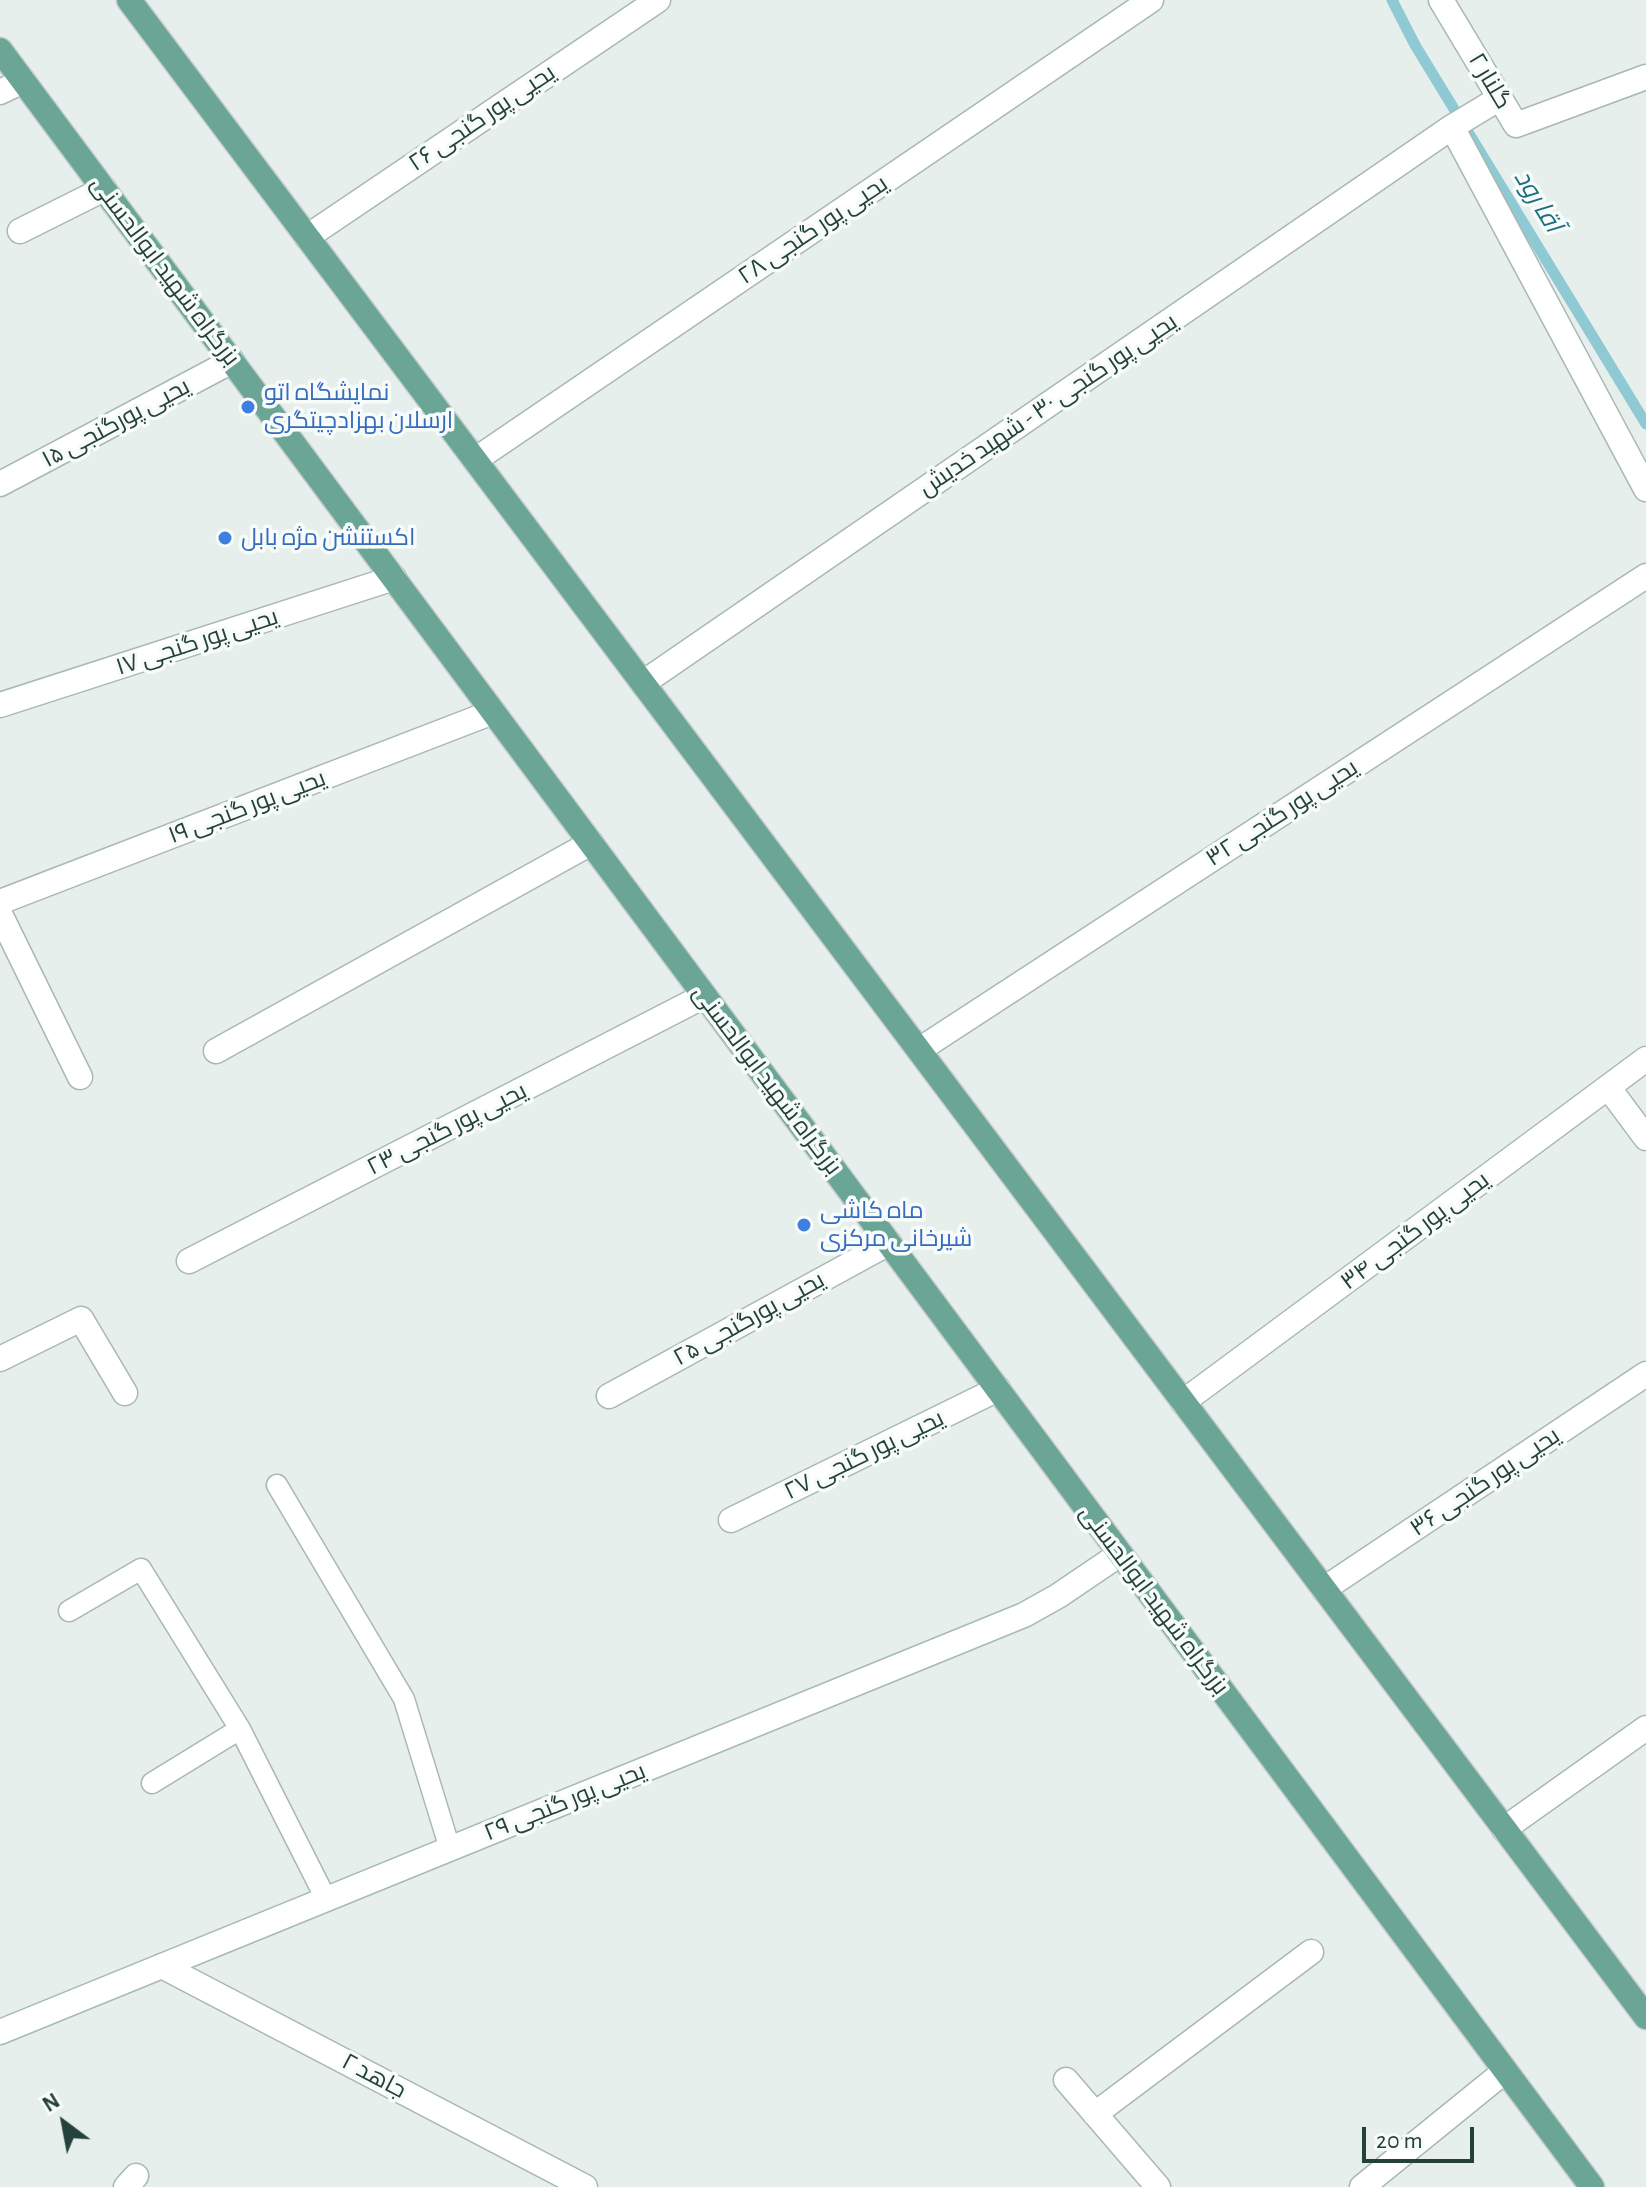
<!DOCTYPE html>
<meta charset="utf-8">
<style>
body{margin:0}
#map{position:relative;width:1646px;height:2187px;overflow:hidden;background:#e6efeb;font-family:"Alegreya Sans",sans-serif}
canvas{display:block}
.north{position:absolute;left:24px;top:2083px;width:80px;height:80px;-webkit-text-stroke:6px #f7fbf9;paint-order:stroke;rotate:328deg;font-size:22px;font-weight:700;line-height:32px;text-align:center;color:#24423a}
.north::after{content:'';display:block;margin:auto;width:28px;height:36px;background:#24423a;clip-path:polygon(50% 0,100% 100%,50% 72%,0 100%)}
.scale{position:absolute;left:1362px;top:2127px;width:112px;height:36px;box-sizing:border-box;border:4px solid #24423a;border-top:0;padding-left:10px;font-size:24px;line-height:28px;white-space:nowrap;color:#24423a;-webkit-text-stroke:6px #f7fbf9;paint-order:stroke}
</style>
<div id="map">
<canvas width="1646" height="2187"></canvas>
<div class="north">N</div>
<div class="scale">20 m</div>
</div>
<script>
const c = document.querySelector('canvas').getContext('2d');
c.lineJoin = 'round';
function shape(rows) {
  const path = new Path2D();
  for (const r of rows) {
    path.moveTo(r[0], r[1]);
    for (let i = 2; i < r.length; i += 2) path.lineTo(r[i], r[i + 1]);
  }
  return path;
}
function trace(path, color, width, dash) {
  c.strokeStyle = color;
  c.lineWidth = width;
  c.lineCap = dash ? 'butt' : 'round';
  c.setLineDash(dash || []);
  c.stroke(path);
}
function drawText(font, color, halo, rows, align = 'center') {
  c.font = font + ' "Alegreya Sans",Cairo,sans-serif';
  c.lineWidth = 7;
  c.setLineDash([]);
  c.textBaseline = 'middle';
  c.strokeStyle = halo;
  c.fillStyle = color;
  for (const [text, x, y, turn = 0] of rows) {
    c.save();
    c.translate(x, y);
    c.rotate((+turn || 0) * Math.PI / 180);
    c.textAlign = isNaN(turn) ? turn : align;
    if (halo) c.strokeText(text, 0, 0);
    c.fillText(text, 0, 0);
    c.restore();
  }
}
trace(shape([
 [1392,0,1415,45,1646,424]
]), '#8ec9d4', 11);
const service = shape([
 [277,1485,404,1699,450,1849],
 [69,1611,141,1569,240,1729,326,1899],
 [152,1783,240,1729]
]);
const minor = shape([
 [1441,0,1516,125,1646,77],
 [0,92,23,81],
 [1452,127,1646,489],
 [20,231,104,189],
 [307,237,658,0],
 [475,460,1151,0],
 [0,484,232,361],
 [643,683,1452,127,1500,98],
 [0,705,394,578],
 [0,902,493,712],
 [0,914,80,1077],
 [919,1050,1646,576],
 [216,1051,591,843],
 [1608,1087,1646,1138],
 [189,1261,704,996],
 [0,1359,81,1319,125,1393],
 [609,1396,889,1243],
 [1183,1402,1646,1059],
 [731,1520,998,1389],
 [1324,1589,1646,1374],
 [1504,1829,1646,1728],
 [162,1966,585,2187],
 [1066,2080,1158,2187],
 [1095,2114,1311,1952],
 [126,2187,136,2176],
 [1362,2187,1505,2071]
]);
const secondary = shape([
 [0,2032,1024,1615,1058,1596,1120,1554]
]);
const primary = shape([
 [129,0,1646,2017],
 [0,50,1592,2187]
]);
trace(service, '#a8b8b2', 23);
trace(minor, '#a8b8b2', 27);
trace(secondary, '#a4bbb3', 27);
trace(primary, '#c2cac8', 27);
trace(service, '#fff', 20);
trace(minor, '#fff', 24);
trace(secondary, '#fff', 24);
trace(primary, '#6aa596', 24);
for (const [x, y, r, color] of [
 [248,407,8,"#3f7fe0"],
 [225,538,8,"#3f7fe0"],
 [804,1225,8,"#3f7fe0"]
]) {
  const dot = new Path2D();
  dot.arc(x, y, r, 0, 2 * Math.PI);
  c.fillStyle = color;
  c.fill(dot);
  trace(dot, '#f7fbf9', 3);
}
drawText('24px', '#24423a', '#f7fbf9', [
 ["گلنار ۲",1490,81,59],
 ["یحیی پور گنجی ۲۶",482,118,-34],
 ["یحیی پور گنجی ۲۸",813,230,-34],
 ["بزرگراه شهید ابوالحسنی",165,271,53],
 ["یحیی پور گنجی ۳۰ - شهید خدیش",1048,405,-34],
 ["یحیی پورگنجی ۱۵",116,423,-28],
 ["یحیی پور گنجی ۱۷",197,642,-18],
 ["یحیی پور گنجی ۱۹",247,807,-21],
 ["یحیی پور گنجی ۳۲",1282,813,-33],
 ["بزرگراه شهید ابوالحسنی",767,1080,53],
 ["یحیی پور گنجی ۲۳",447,1129,-27],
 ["یحیی پور گنجی ۳۴",1415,1231,-37],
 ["یحیی پورگنجی ۲۵",749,1319,-29],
 ["یحیی پور گنجی ۲۷",864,1455,-26],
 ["یحیی پور گنجی ۳۶",1485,1482,-34],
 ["بزرگراه شهید ابوالحسنی",1154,1600,53],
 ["یحیی پور گنجی ۲۹",565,1802,-22],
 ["جاهد ۲",374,2076,28]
]);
drawText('24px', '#366cbe', '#f7fbf9', [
 ["نمایشگاه اتو",264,393],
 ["ارسلان بهزادچیتگری",264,421],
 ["اکستنشن مژه بابل",241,538],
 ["ماه کاشی",820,1211],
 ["شیرخانی مرکزی",820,1239]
], 'left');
drawText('italic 26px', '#1c6f80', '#f7fbf9', [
 ["آقا رود",1538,201,59]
]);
</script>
